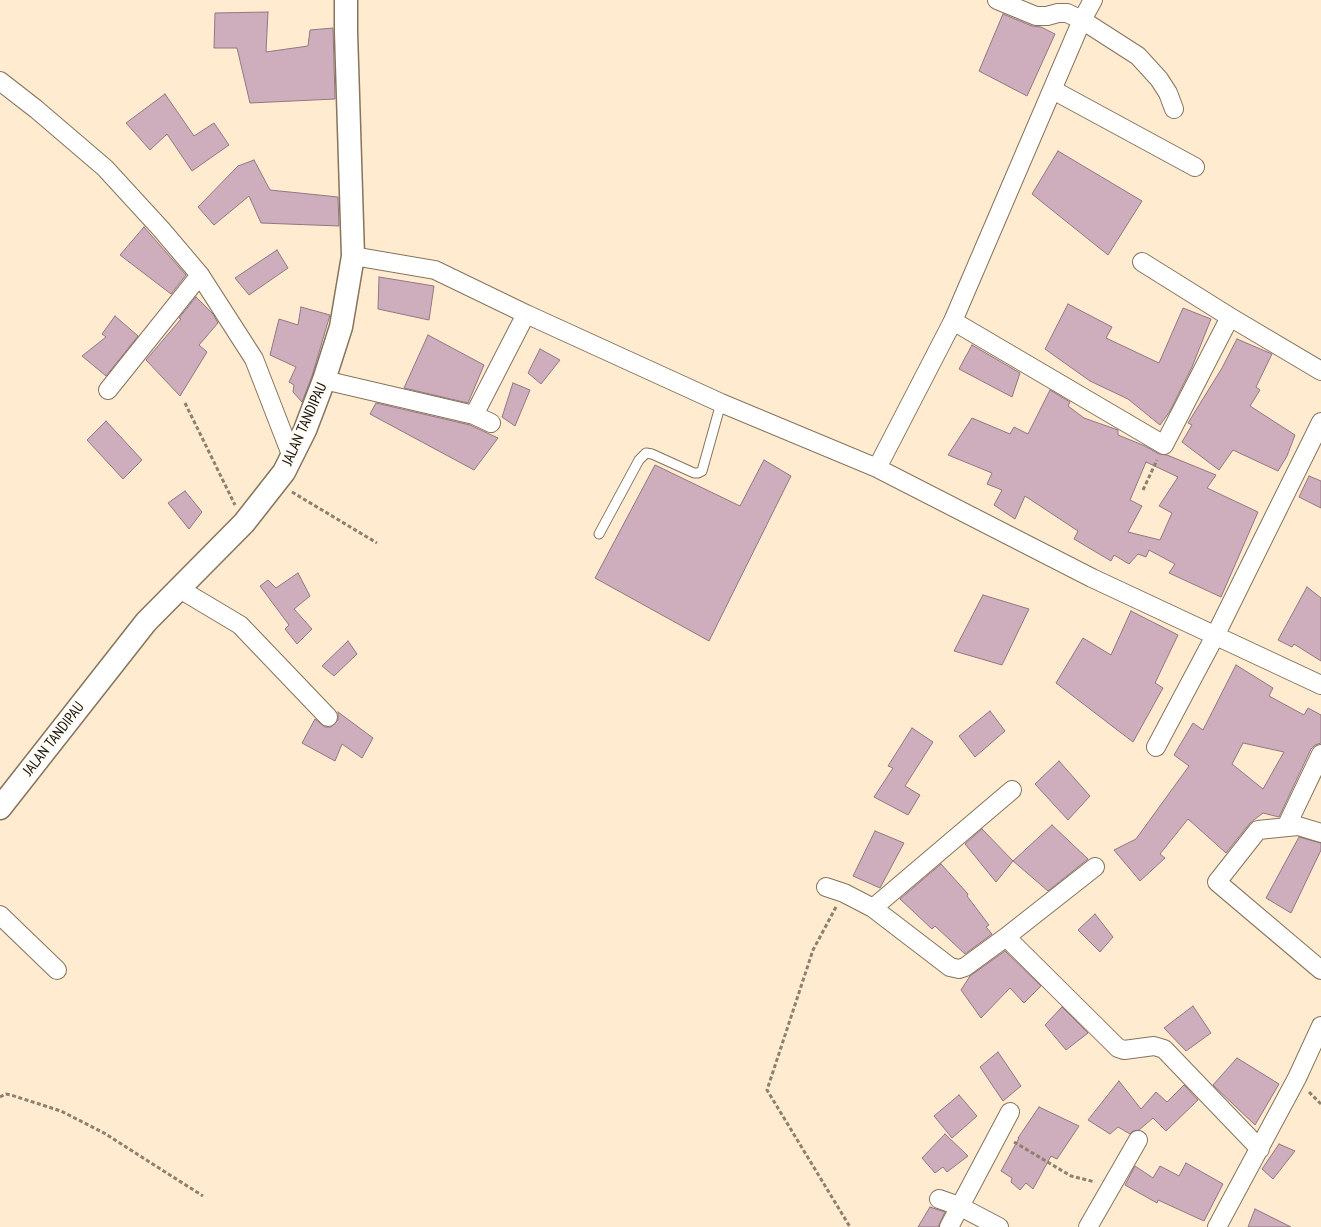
<!DOCTYPE html>
<style>
body{margin:0}
canvas{display:block;background:#ffebd0}
</style>
<canvas width="1321" height="1227"></canvas>
<script>
const c = document.querySelector('canvas').getContext('2d');
c.lineJoin = 'round';
function paint(path, color) {
  c.fillStyle = color;
  c.fill(path, 'evenodd');
}
function shape(rows) {
  const path = new Path2D();
  for (const r of rows) {
    path.moveTo(r[0], r[1]);
    for (let i = 2; i < r.length; i += 2) path.lineTo(r[i], r[i + 1]);
  }
  return path;
}
function trace(path, color, width, dash) {
  c.strokeStyle = color;
  c.lineWidth = width;
  c.lineCap = dash ? 'butt' : 'round';
  c.setLineDash(dash || []);
  c.stroke(path);
}
function drawText(font, color, halo, rows, align = 'center') {
  c.font = font + ' "PT Sans Narrow",sans-serif';
  c.lineWidth = 4.5;
  c.setLineDash([]);
  c.textBaseline = 'middle';
  c.strokeStyle = halo;
  c.fillStyle = color;
  for (const [text, x, y, turn = 0] of rows) {
    c.save();
    c.translate(x, y);
    c.rotate((+turn || 0) * Math.PI / 180);
    c.textAlign = isNaN(turn) ? turn : align;
    if (halo) c.strokeText(text, 0, 0);
    c.fillText(text, 0, 0);
    c.restore();
  }
}
const building = shape([
 [268,12,266,52,308,46,310,30,333,28,335,99,250,103,237,48,214,48,215,13,268,12],
 [1003,14,1032,26,1041,27,1055,34,1027,96,979,71,1003,14],
 [165,94,194,136,214,123,229,145,192,171,167,134,150,150,126,123,165,94],
 [1058,151,1142,201,1108,255,1032,194,1058,151],
 [254,160,270,190,338,197,339,226,261,223,249,196,214,225,198,207,238,166,254,160],
 [144,227,186,275,171,294,120,255,144,227],
 [277,250,288,268,249,295,235,278,277,250],
 [379,277,434,286,429,320,378,309,379,277],
 [196,297,213,314,218,323,199,345,207,352,180,396,146,360,181,319,179,318,196,297],
 [1068,304,1112,327,1106,338,1159,363,1183,308,1211,319,1192,367,1170,411,1160,425,1128,399,1090,381,1045,349,1068,304],
 [301,307,330,315,312,376,302,402,293,392,294,385,289,382,296,367,270,355,279,319,298,325,301,307],
 [115,316,138,336,106,376,82,356,106,337,102,334,115,316],
 [428,335,484,365,468,403,404,388,428,335],
 [1237,339,1272,354,1256,387,1260,390,1250,406,1295,435,1287,456,1278,471,1233,450,1219,470,1182,442,1192,425,1188,423,1222,368,1237,339],
 [972,345,1020,373,1012,397,959,369,972,345],
 [540,349,560,360,541,384,528,373,540,349],
 [513,383,530,390,515,426,502,417,513,383],
 [1050,390,1070,402,1068,406,1084,418,1118,430,1118,435,1145,446,1159,454,1167,455,1216,475,1207,488,1258,512,1221,597,1169,573,1175,564,1149,550,1146,557,1138,554,1129,564,1114,555,1111,561,1074,539,1078,531,1025,496,1015,519,994,505,1002,490,987,484,992,473,948,455,972,418,1010,434,1014,427,1028,434,1050,390],
 [1146,462,1178,477,1159,506,1172,513,1160,540,1128,532,1142,506,1130,500,1146,462],
 [376,403,470,425,498,438,474,470,370,414,376,403],
 [106,421,142,460,123,479,87,440,106,421],
 [764,460,791,476,709,641,595,578,655,465,740,506,764,460],
 [1309,476,1321,481,1321,508,1299,497,1309,476],
 [185,491,202,512,189,529,168,503,185,491],
 [298,573,310,596,294,609,312,629,297,644,285,629,289,625,260,586,268,580,276,588,298,573],
 [1307,587,1321,598,1321,661,1294,644,1292,647,1278,640,1307,587],
 [983,595,1029,609,1002,665,954,651,983,595],
 [1131,611,1178,635,1155,683,1163,688,1133,742,1056,683,1083,638,1111,655,1131,611],
 [348,641,357,654,334,676,322,666,348,641],
 [1236,665,1273,688,1269,696,1304,715,1308,708,1321,715,1321,743,1315,745,1311,749,1279,817,1263,813,1250,823,1226,853,1188,819,1160,854,1165,858,1140,881,1114,850,1136,839,1189,766,1174,755,1193,723,1203,730,1236,665],
 [1243,743,1284,752,1263,789,1232,764,1243,743],
 [990,711,1005,731,975,757,959,736,990,711],
 [338,712,373,738,362,758,342,744,335,761,302,743,315,719,325,727,331,727,338,720,338,712],
 [912,728,933,742,905,786,920,795,908,815,874,797,893,768,888,766,912,728],
 [1059,761,1090,796,1068,820,1035,784,1059,761],
 [1052,825,1088,859,1048,891,1013,861,1052,825],
 [982,829,1013,861,996,882,965,844,982,829],
 [875,831,904,843,880,888,853,876,875,831],
 [1299,837,1321,843,1321,850,1291,913,1266,898,1299,837],
 [941,864,968,894,967,896,989,925,986,927,992,934,965,954,935,926,932,929,900,899,941,864],
 [1095,914,1113,937,1100,952,1078,930,1095,914],
 [1005,951,1041,986,1024,1003,1010,988,981,1018,961,990,970,976,1005,951],
 [1193,1006,1211,1033,1186,1051,1164,1028,1193,1006],
 [1062,1007,1088,1033,1066,1050,1045,1025,1062,1007],
 [998,1052,1021,1086,1003,1101,980,1067,998,1052],
 [1237,1058,1279,1084,1255,1125,1213,1085,1237,1058],
 [1119,1081,1141,1109,1156,1092,1167,1102,1184,1085,1198,1100,1166,1131,1153,1118,1139,1130,1133,1131,1130,1134,1118,1127,1110,1134,1088,1120,1119,1081],
 [959,1095,977,1116,952,1138,934,1116,959,1095],
 [1039,1107,1079,1126,1057,1159,1051,1156,1033,1189,1026,1183,1020,1190,1011,1182,1012,1178,1001,1171,1019,1138,1018,1138,1039,1107],
 [945,1134,968,1156,947,1172,943,1167,935,1173,922,1158,945,1134],
 [1279,1144,1295,1151,1273,1179,1262,1169,1279,1144],
 [1186,1163,1223,1184,1204,1221,1158,1200,1157,1203,1125,1185,1135,1166,1153,1178,1160,1166,1179,1176,1186,1163],
 [930,1207,945,1212,938,1227,918,1227,930,1207],
 [1255,1209,1291,1227,1248,1227,1255,1209]
]);
paint(building, '#ceaebc');
trace(building, '#937683', 1);
const service = shape([
 [599,534,639,460,646,453,652,454,694,473,698,473,702,471,721,403]
]);
const minor = shape([
 [997,0,1036,16,1047,16,1058,13,1067,13,1082,20,1138,56,1159,79,1168,93,1174,109],
 [0,81,36,109,105,168,161,229,200,275,254,359,292,457],
 [1053,90,1195,167],
 [353,256,435,270,526,314,721,403,877,468,1092,578,1321,685],
 [1142,262,1230,317,1321,371],
 [953,321,1164,445,1230,317],
 [324,380,474,415,491,423],
 [108,390,200,275],
 [474,415,526,314],
 [877,468,953,321,1082,20,1093,0],
 [178,588,240,625,328,717],
 [1156,747,1215,636,1321,422],
 [1012,790,873,908,950,967,959,969,965,967,1006,937,1095,867],
 [1286,827,1321,754],
 [1321,833,1298,826,1258,830,1217,882,1321,970],
 [826,887,844,893,873,908],
 [0,915,57,970],
 [1006,937,1118,1048,1124,1050,1154,1046,1164,1049,1260,1149],
 [939,1199,959,1206,999,1227],
 [949,1227,1010,1112],
 [1088,1227,1138,1140],
 [1217,1227,1297,1078,1321,1026]
]);
const tertiary = shape([
 [0,808,146,622,244,523,284,472,305,430,324,380,341,327,353,256,346,32,346,0]
]);
trace(service, '#86745c', 11);
trace(minor, '#86745c', 20);
trace(tertiary, '#86745c', 25);
trace(shape([
 [185,403,235,505],
 [1143,490,1157,460],
 [292,492,377,543],
 [836,907,813,950,767,1090,850,1227],
 [1309,1092,1321,1104],
 [0,1097,6,1094,11,1095,61,1111,104,1133,203,1196],
 [1014,1142,1071,1176,1095,1182]
]), '#8e806e', 3, [4, 2.5]);
trace(service, '#fff', 9);
trace(minor, '#fff', 18);
trace(tertiary, '#fff', 22);
drawText('15px', '#150e06', '#fffbf5', [
 ["JALAN TANDIPAU",305,424,-66],
 ["JALAN TANDIPAU",54,739,-52]
]);
</script>
